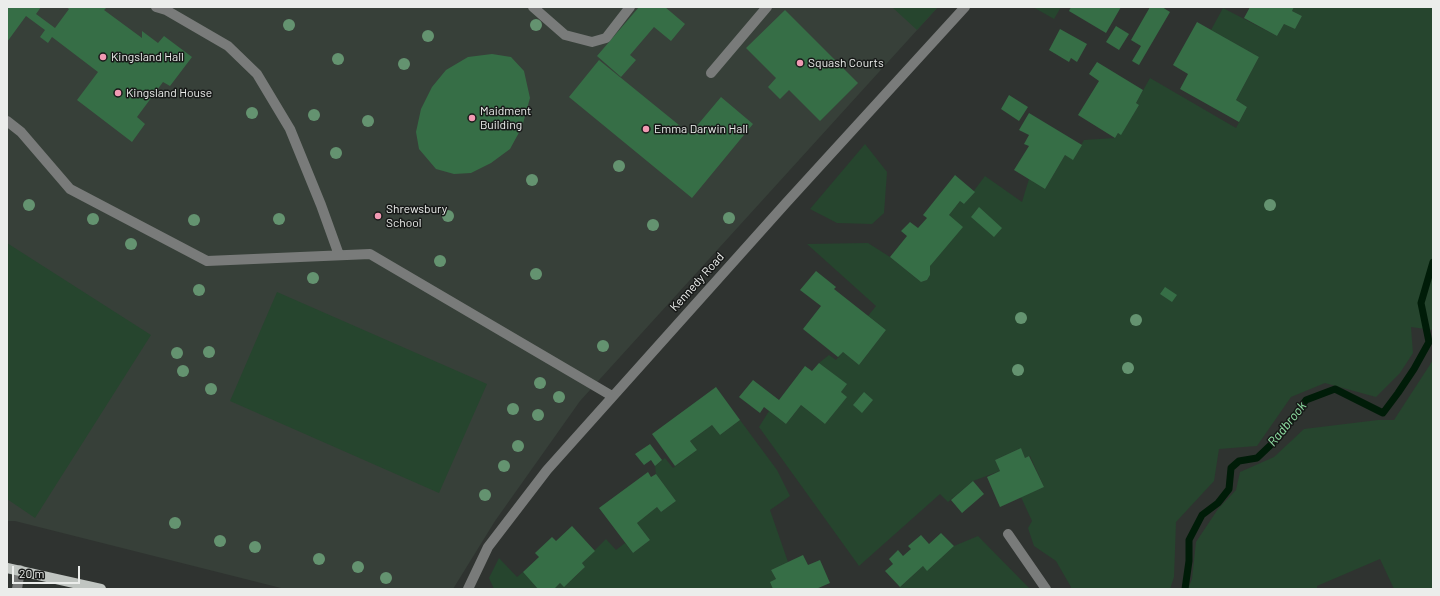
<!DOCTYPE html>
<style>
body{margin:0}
#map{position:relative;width:1440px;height:596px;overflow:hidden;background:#2f3330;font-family:Barlow,sans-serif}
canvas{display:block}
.frame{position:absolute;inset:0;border:8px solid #ebedeb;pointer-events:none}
.scale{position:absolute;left:12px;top:566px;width:68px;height:18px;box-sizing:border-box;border:2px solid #ebedeb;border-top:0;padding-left:5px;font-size:12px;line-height:14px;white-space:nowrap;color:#ebedeb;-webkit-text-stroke:3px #181a19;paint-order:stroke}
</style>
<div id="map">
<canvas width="1440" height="596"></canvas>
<div class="frame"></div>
<div class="scale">20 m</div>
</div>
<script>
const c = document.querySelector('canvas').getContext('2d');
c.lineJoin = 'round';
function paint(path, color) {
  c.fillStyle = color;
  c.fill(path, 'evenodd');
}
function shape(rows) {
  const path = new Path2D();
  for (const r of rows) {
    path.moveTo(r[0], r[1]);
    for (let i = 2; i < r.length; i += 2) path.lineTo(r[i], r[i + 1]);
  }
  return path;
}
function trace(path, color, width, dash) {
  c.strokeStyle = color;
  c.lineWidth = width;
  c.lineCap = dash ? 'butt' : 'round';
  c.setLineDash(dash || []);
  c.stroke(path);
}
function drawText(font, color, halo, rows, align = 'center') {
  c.font = font + ' Barlow,sans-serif';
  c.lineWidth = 3;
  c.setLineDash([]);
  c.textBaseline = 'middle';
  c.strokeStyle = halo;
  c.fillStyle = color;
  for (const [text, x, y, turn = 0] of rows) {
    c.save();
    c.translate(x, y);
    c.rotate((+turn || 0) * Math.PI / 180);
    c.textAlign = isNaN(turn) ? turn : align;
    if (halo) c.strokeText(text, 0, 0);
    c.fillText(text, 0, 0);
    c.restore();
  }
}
paint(shape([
 [7,7,938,7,580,401,495,521,453,589,285,589,15,521,7,521]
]), '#374039');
paint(shape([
 [892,7,938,7,917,30],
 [1033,7,1061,7,1054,19],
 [1294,7,1433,7,1433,330,1411,327,1413,353,1400,373,1376,397,1325,383,1291,397,1257,446,1219,449,1214,481,1176,522,1174,577,1170,589,1070,589,1071,587,1056,561,1034,546,1028,528,1032,521,1021,497,1044,487,1030,456,1025,458,1021,448,995,460,1000,471,973,481,948,502,940,494,859,566,759,427,769,411,786,424,801,405,825,424,846,397,841,392,846,384,819,363,829,355,836,360,843,352,859,365,886,330,868,316,876,306,807,244,868,243,890,257,921,282,927,280,930,275,930,266,949,215,960,201,964,204,985,176,1022,202,1029,179,1045,189,1065,155,1073,159,1084,140,1115,138,1118,133,1121,134,1139,105,1136,103,1150,78,1236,128,1247,107,1236,100,1259,57,1211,30,1223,8,1277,36,1284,24,1295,29,1302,16,1292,11],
 [865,144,887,172,884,213,872,224,837,223,810,209],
 [7,243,151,335,35,518,7,499],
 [277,292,487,384,439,493,230,401],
 [1433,360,1433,589,1394,589,1380,559,1317,586,1317,589,1188,589,1192,579,1196,542,1218,509,1236,490,1240,472,1274,457,1304,429,1378,420,1394,420],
 [740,420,777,470,790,496,770,510,788,562,771,570,776,579,773,589,554,589,560,583,564,586,575,577,585,567,582,563,606,539,616,550,625,543,633,553,650,540,637,523,657,507,661,512,676,501,656,474,655,466,665,458,673,468,697,450,690,441,712,425,720,435],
 [978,536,1030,589,898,589,923,566,928,570,954,546],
 [499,558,517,577,523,572,538,589,494,589,489,578]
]), '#26452e');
trace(shape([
 [1185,589,1189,561,1189,540,1202,515,1218,503,1229,489,1231,468,1239,461,1257,458,1278,438,1306,400,1335,389,1383,413,1398,393,1414,369,1429,342,1421,303,1433,262]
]), '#001c08', 7);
paint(shape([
 [7,7,41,7,36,14,55,28,69,9,66,7,107,7,104,10,142,38,142,31,158,43,164,36,192,57,170,86,163,82,137,117,145,124,132,142,77,100,98,72,52,37,48,43,40,37,45,30,26,16,7,42],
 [639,7,665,7,685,24,671,41,654,27,630,55,636,60,621,77,597,56],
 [1071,7,1121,7,1106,33,1069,11],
 [1150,7,1162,7,1170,12,1139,65,1132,61,1141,46,1131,40],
 [1250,7,1294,7,1292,11,1302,16,1295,29,1284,24,1277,36,1244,18],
 [785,10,858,83,820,121,789,90,780,99,768,87,776,78,746,48],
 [1197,22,1259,57,1236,100,1247,107,1239,122,1180,89,1188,74,1173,65],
 [1116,26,1129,34,1119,50,1106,42],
 [1060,29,1087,44,1077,62,1071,58,1069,62,1049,50],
 [492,54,511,57,524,71,530,98,522,127,510,149,491,163,471,173,454,174,436,169,419,149,416,132,421,109,432,87,446,70,468,57],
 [599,60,690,134,721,97,753,124,692,198,569,97],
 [1097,62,1143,90,1136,103,1139,105,1121,135,1118,133,1115,138,1078,115,1099,81,1089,74],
 [1009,95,1028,107,1019,121,1001,109],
 [1029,113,1082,145,1073,160,1065,155,1045,189,1014,170,1029,146,1024,144,1029,135,1019,130],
 [955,175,975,192,964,204,960,201,949,215,963,227,930,266,930,275,927,280,921,282,890,257,907,236,901,231,910,222,918,228,927,218,923,215],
 [979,207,1002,228,994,237,971,217],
 [816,271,836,287,834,289,886,330,859,365,843,352,838,357,803,329,821,306,800,290],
 [1165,287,1177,295,1172,302,1160,294],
 [819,363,847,384,841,392,847,397,825,424,801,405,786,424,764,407,760,413,739,397,753,380,779,400,805,366,812,371],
 [716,387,740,420,720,435,712,425,690,441,697,450,675,466,652,434],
 [864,392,873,400,862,413,853,405],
 [650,444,662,460,655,466,651,460,644,465,635,454],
 [1021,448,1025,458,1029,456,1044,487,1000,507,987,477,1000,471,995,460],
 [648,472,651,477,656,474,676,501,661,512,657,507,637,523,650,540,633,553,599,508],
 [973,481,984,494,962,513,951,500],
 [572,526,595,551,582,563,585,567,564,587,560,583,554,589,538,589,523,572,539,557,535,553,552,537,556,541],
 [941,533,954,546,927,571,923,566,900,587,885,571,893,564,889,559,898,550,903,556,911,549,908,546,921,535,929,544],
 [803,555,808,565,820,560,830,583,816,589,773,589,770,582,776,579,771,570]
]), '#366e46');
trace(shape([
 [156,7,166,10,228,46,257,74,290,129,321,205,339,255],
 [533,7,565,35,592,42,606,38,630,7],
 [711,73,767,7],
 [7,121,21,132,70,189,207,261,370,254,612,396],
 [1008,534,1046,589],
 [17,589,20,570],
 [468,589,488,547,547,470,786,203,965,7]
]), '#797b7a', 10);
trace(shape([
 [7,568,101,589]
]), '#c0c5c1', 10);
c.fillStyle = '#649370';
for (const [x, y] of [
 [289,25],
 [536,25],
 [428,36],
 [338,59],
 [404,64],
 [252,113],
 [314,115],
 [368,121],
 [336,153],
 [619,166],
 [532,180],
 [29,205],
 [1270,205],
 [448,216],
 [729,218],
 [93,219],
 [279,219],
 [194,220],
 [653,225],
 [131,244],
 [440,261],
 [536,274],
 [313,278],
 [199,290],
 [1021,318],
 [1136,320],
 [603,346],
 [209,352],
 [177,353],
 [1128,368],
 [1018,370],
 [183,371],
 [540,383],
 [211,389],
 [559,397],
 [513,409],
 [538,415],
 [518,446],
 [504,466],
 [485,495],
 [175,523],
 [220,541],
 [255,547],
 [319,559],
 [358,567],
 [386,578]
]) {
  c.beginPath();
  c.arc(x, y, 6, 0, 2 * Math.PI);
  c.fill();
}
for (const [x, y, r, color] of [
 [103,57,4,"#f19ab3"],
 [800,63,4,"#f19ab3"],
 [118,93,4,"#f19ab3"],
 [472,118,4,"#f19ab3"],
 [646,129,4,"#f19ab3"],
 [378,216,4,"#f19ab3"]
]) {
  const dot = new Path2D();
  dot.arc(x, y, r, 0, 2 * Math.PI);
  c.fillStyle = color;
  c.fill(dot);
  trace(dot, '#181a19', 1.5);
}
drawText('12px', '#ebedeb', '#181a19', [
 ["Kingsland Hall",111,57],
 ["Squash Courts",808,63],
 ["Kingsland House",126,93],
 ["Maidment",480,111],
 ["Building",480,125],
 ["Emma Darwin Hall",654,129],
 ["Shrewsbury",386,209],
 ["School",386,223]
], 'left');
drawText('12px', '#ebedeb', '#181a19', [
 ["Kennedy Road",697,282,-48]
]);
drawText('italic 13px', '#91e3a6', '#181a19', [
 ["Radbrook",1287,424,-51]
]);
</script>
